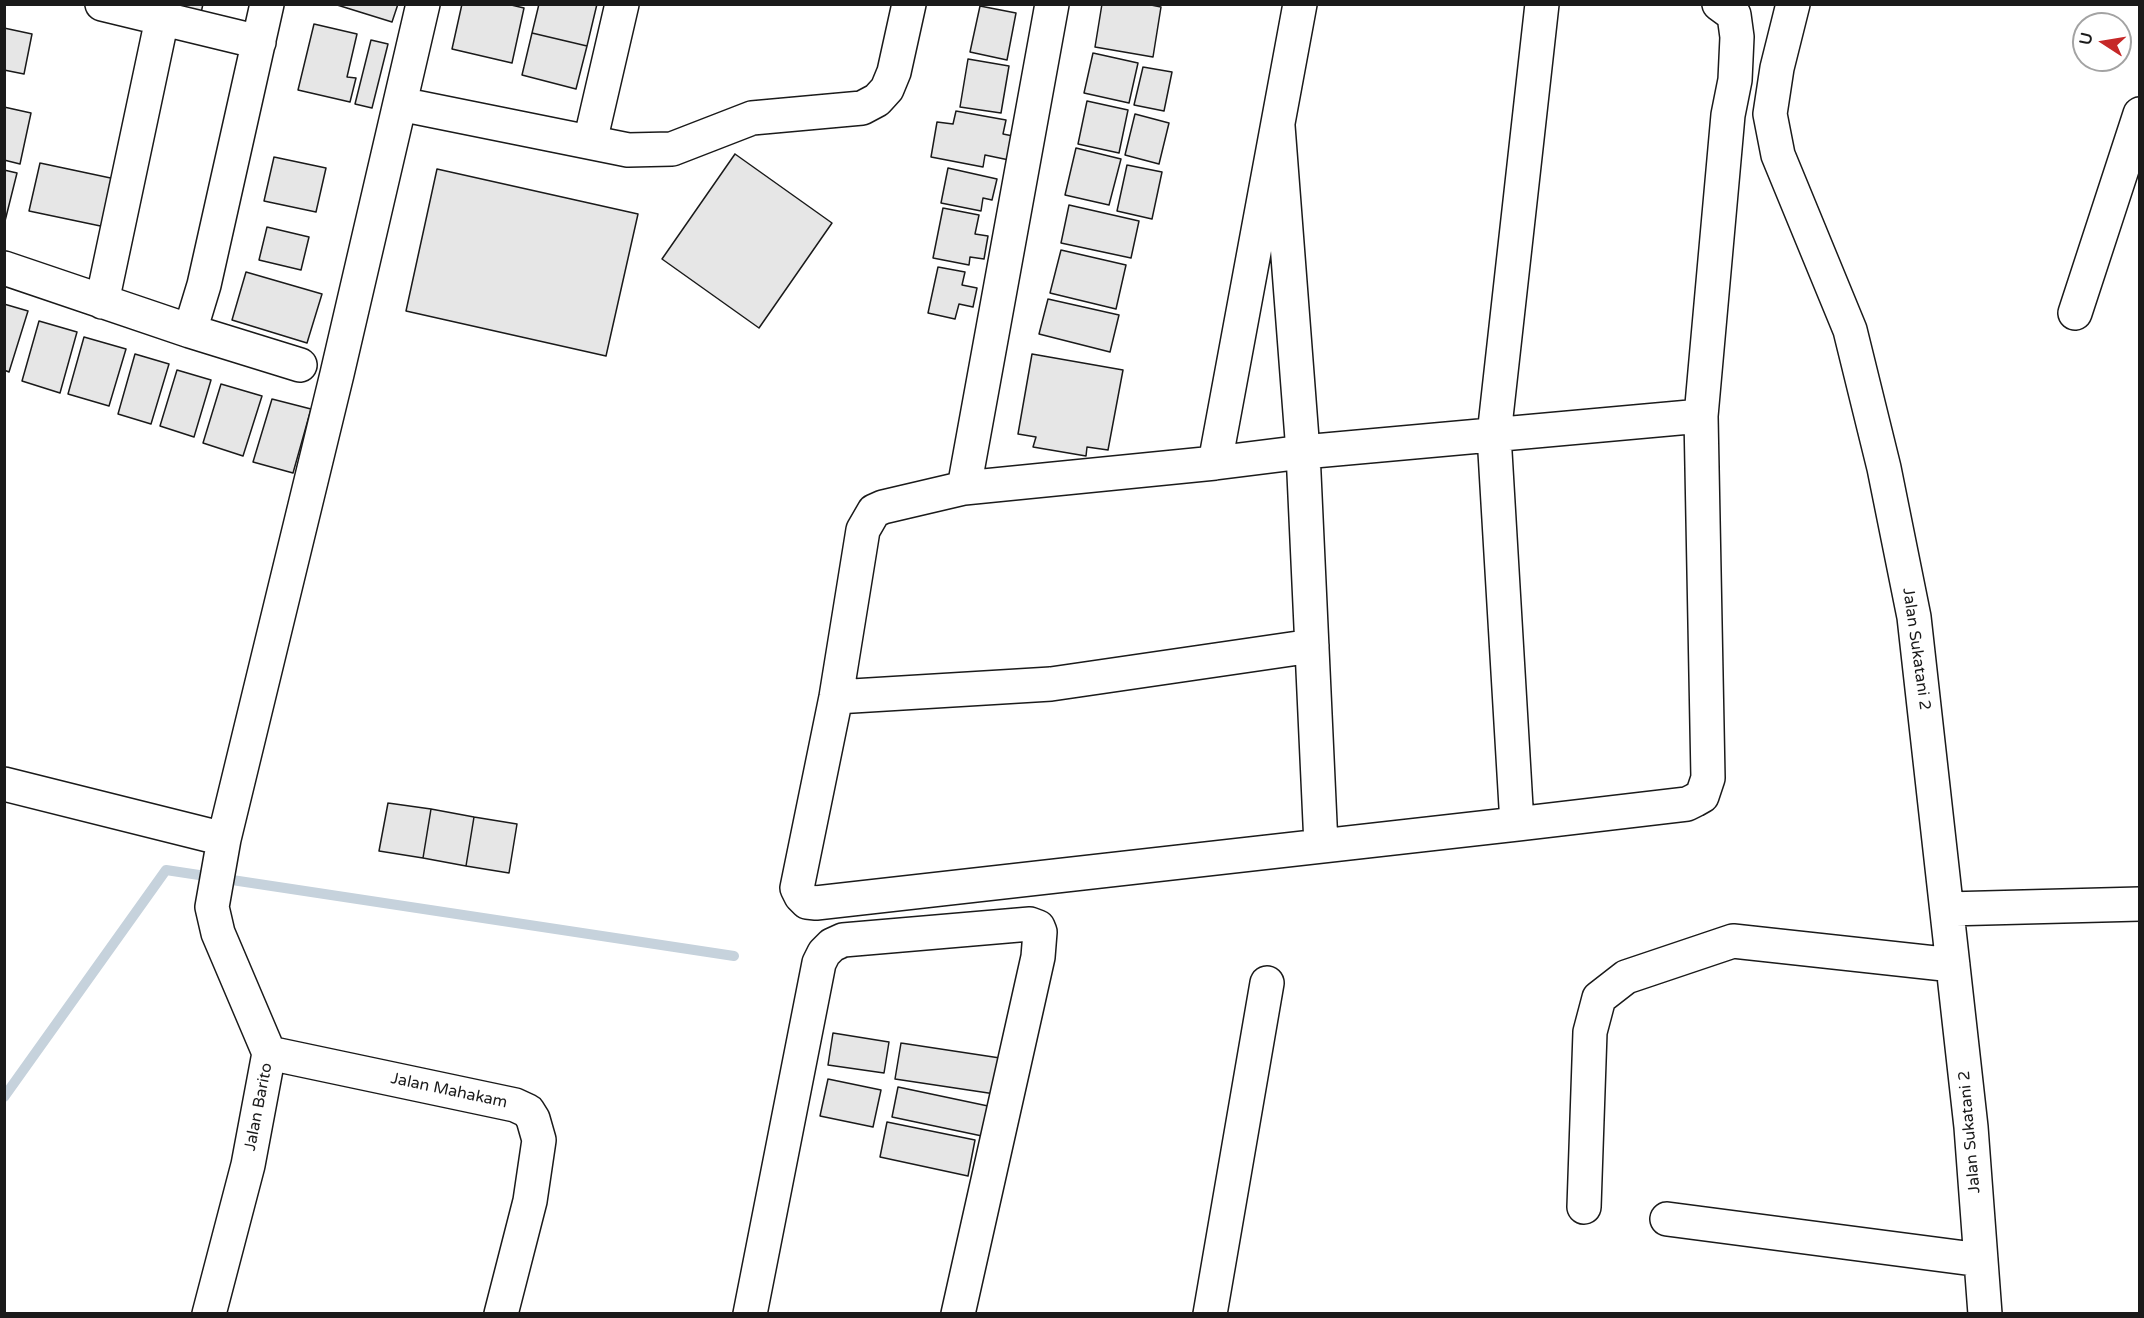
<!DOCTYPE html>
<style>
body{margin:0}
#map{position:relative;width:2144px;height:1318px;overflow:hidden;background:#fff;font-family:"Varela Round",sans-serif}
canvas{display:block}
.frame{position:absolute;inset:0;border:6px solid #1a1a1a;pointer-events:none}
.north{position:absolute;left:2072px;top:12px;width:60px;height:60px;box-sizing:border-box;background:#fff;border:2px solid #a3a3a3;border-radius:50%;rotate:282deg;font-size:16px;font-weight:700;line-height:24px;text-align:center;color:#1a1a1a}
.north::after{content:'';display:block;margin:auto;width:21px;height:27px;background:#c62828;clip-path:polygon(50% 0,100% 100%,50% 72%,0 100%)}
</style>
<div id="map">
<canvas width="2144" height="1318"></canvas>
<div class="frame"></div>
<div class="north">U</div>
</div>
<script>
const c = document.querySelector('canvas').getContext('2d');
c.lineJoin = 'round';
function shape(rows) {
  const path = new Path2D();
  for (const r of rows) {
    path.moveTo(r[0], r[1]);
    for (let i = 2; i < r.length; i += 2) path.lineTo(r[i], r[i + 1]);
  }
  return path;
}
function trace(path, color, width, dash) {
  c.strokeStyle = color;
  c.lineWidth = width;
  c.lineCap = dash ? 'butt' : 'round';
  c.setLineDash(dash || []);
  c.stroke(path);
}
function paint(path, color) {
  c.fillStyle = color;
  c.fill(path, 'evenodd');
}
function drawText(font, color, halo, rows, align = 'center') {
  c.font = font + ' "Varela Round",sans-serif';
  c.lineWidth = 4.5;
  c.setLineDash([]);
  c.textBaseline = 'middle';
  c.strokeStyle = halo;
  c.fillStyle = color;
  for (const [text, x, y, turn = 0] of rows) {
    c.save();
    c.translate(x, y);
    c.rotate((+turn || 0) * Math.PI / 180);
    c.textAlign = isNaN(turn) ? turn : align;
    if (halo) c.strokeText(text, 0, 0);
    c.fillText(text, 0, 0);
    c.restore();
  }
}
trace(shape([
 [4,1097,166,870,734,956]
]), '#c6d2dc', 10);
const building = shape([
 [161,4,203,4,199,22,161,4],
 [334,4,398,4,392,22,334,4],
 [462,4,507,4,524,8,512,63,452,49,462,4],
 [539,4,597,4,587,46,532,33,539,4],
 [1102,4,1146,4,1161,7,1153,57,1095,47,1102,4],
 [980,6,1016,13,1007,60,970,52,980,6],
 [314,24,357,34,347,77,356,78,350,102,298,90,314,24],
 [4,28,32,34,24,74,4,70,4,28],
 [532,33,587,46,576,89,522,75,532,33],
 [371,40,388,44,372,108,355,104,371,40],
 [1093,53,1138,63,1129,103,1084,93,1093,53],
 [968,59,1009,66,1001,113,960,107,968,59],
 [1143,67,1172,72,1164,111,1134,105,1143,67],
 [1087,101,1128,110,1119,153,1078,144,1087,101],
 [4,107,31,113,20,164,4,160,4,107],
 [956,111,1006,120,1003,134,1013,136,1009,160,985,155,983,167,931,157,937,122,953,124,956,111],
 [1135,114,1169,123,1159,164,1125,155,1135,114],
 [1076,148,1121,159,1109,205,1065,195,1076,148],
 [735,154,832,223,759,328,662,259,735,154],
 [274,157,326,168,316,212,264,201,274,157],
 [40,163,120,180,110,228,29,211,40,163],
 [1127,165,1162,172,1152,219,1117,211,1127,165],
 [948,168,997,179,992,200,983,198,981,211,941,203,948,168],
 [437,169,638,214,606,356,406,311,437,169],
 [4,170,17,173,4,225,4,170],
 [1069,205,1139,221,1131,258,1061,243,1069,205],
 [943,208,979,215,975,234,988,236,984,259,970,257,969,265,933,258,943,208],
 [267,227,309,237,301,270,259,260,267,227],
 [1061,250,1126,265,1116,309,1050,293,1061,250],
 [938,267,965,272,962,285,977,288,973,307,959,304,955,319,928,313,938,267],
 [246,272,322,294,307,343,232,320,246,272],
 [1048,299,1119,315,1110,352,1039,334,1048,299],
 [4,304,28,311,9,372,4,370,4,304],
 [39,321,77,332,60,393,22,381,39,321],
 [84,337,126,349,109,406,68,394,84,337],
 [135,354,169,364,151,424,118,414,135,354],
 [1032,354,1123,370,1108,450,1087,447,1086,456,1033,447,1036,437,1018,434,1032,354],
 [177,370,211,380,194,437,160,426,177,370],
 [221,384,262,396,243,456,203,443,221,384],
 [272,399,311,409,293,473,253,462,272,399],
 [388,803,431,809,423,858,379,851,388,803],
 [431,809,474,817,466,866,423,858,431,809],
 [474,817,517,824,509,873,466,866,474,817],
 [833,1033,889,1042,884,1073,828,1065,833,1033],
 [901,1043,1000,1058,995,1094,895,1079,901,1043],
 [828,1079,881,1090,873,1127,820,1116,828,1079],
 [898,1087,988,1106,982,1136,892,1117,898,1087],
 [887,1122,975,1140,968,1176,880,1157,887,1122]
]);
paint(building, '#e6e6e6');
trace(building, '#1a1a1a', 1.5);
const minor = shape([
 [102,4,259,42],
 [1793,4,1777,68,1770,114,1778,155,1850,330,1884,468,1914,617,1971,1127,1985,1314],
 [400,104,628,150,672,149,752,118,862,108,877,100,887,89,894,72,909,4],
 [1278,126,1303,452,1321,845],
 [590,142,622,4],
 [4,268,190,331,300,365],
 [102,302,162,19],
 [2075,313,2140,114],
 [190,331,204,285,267,4],
 [1701,416,1708,778,1702,796,1695,800,1687,804,1517,824,816,903,807,902,801,896,797,888,836,697,863,530,874,511,883,507,964,488,1215,463,1303,452,1701,416],
 [1701,416,1728,115,1735,80,1737,37,1734,15,1719,4],
 [1215,463,1300,4],
 [964,488,1052,4],
 [836,697,1051,684,1312,646],
 [4,784,224,839],
 [1517,824,1494,435,1542,4],
 [1947,909,2140,904],
 [269,1053,515,1105,528,1111,533,1119,539,1140,530,1201,501,1314],
 [1584,1207,1590,1032,1599,998,1626,977,1733,941,1953,965],
 [1667,1219,1981,1260],
 [209,1314,248,1165,269,1053,218,933,212,907,224,839,337,374,423,4],
 [750,1314,819,963,824,953,832,945,843,940,1030,924,1038,927,1040,932,1038,957,958,1314],
 [1210,1314,1267,983]
]);
trace(minor, '#1a1a1a', 36);
trace(minor, '#fff', 33);
drawText('16px', '#1a1a1a', '#fff', [
 ["Jalan Sukatani 2",1916,649,82],
 ["Jalan Mahakam",449,1091,12],
 ["Jalan Barito",259,1107,-79],
 ["Jalan Sukatani 2",1970,1132,-95]
]);
</script>
